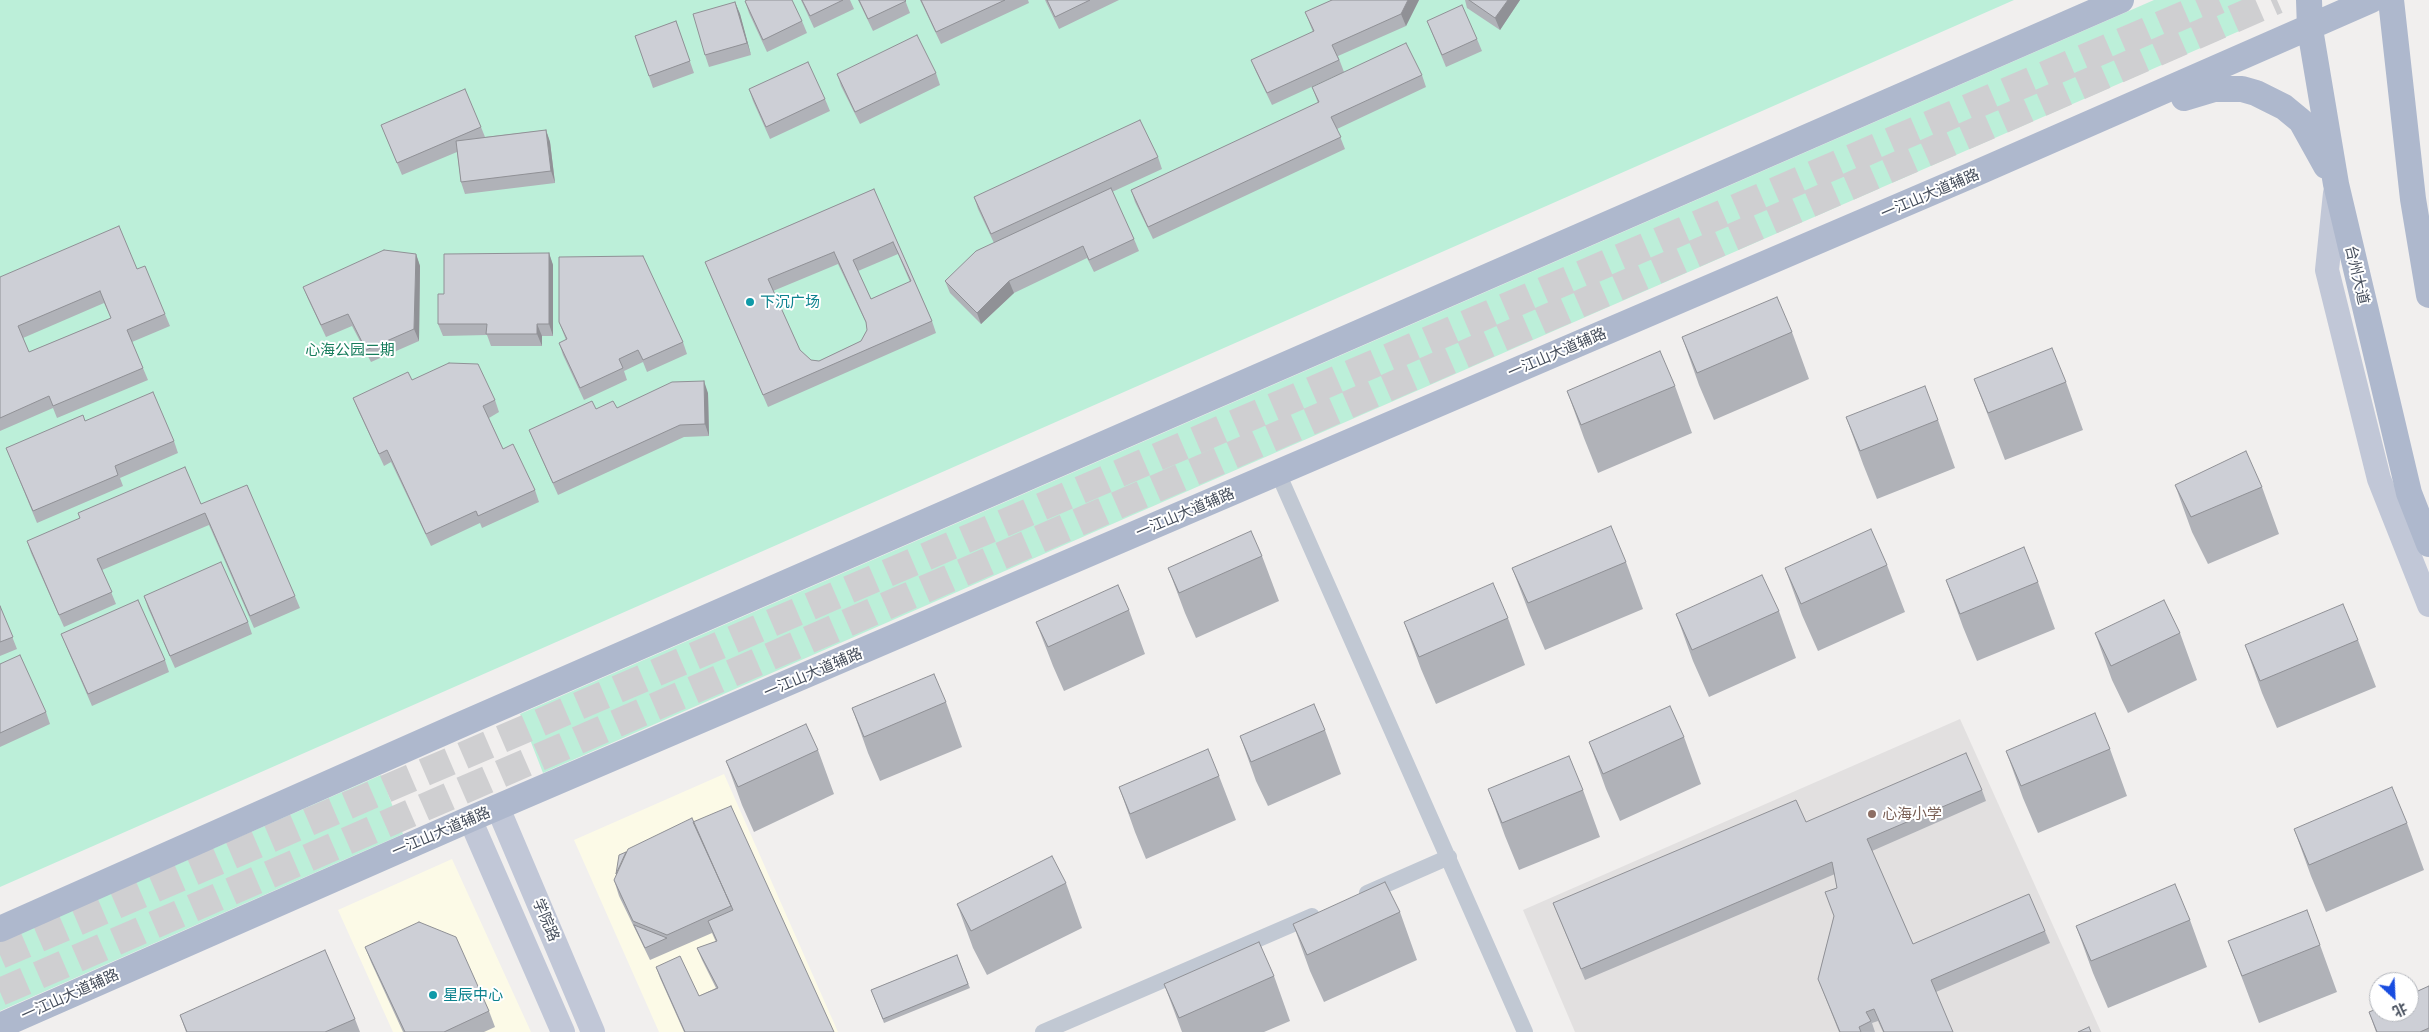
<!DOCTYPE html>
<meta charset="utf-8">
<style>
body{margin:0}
#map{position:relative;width:2429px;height:1032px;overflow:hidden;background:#f1efee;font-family:"Golos Text","Noto Sans SC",sans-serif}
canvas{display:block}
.north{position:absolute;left:2369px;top:972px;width:50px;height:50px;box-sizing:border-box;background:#fff;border:1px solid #b5b8be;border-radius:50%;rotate:155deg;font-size:14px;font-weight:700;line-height:20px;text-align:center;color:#464e5c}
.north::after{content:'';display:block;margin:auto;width:18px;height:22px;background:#184ce0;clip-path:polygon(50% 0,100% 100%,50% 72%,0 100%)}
</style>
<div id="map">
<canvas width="2429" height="1032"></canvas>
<div class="north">北</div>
</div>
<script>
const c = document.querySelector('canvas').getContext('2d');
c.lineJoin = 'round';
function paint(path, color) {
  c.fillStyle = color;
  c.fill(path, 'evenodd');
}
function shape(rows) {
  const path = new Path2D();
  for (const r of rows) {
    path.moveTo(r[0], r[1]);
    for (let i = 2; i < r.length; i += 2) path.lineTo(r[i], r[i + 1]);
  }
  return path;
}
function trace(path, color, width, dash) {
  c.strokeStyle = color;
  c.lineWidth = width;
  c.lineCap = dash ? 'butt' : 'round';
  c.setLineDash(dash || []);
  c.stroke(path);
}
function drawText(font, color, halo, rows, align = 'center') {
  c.font = font + ' "Golos Text","Noto Sans SC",sans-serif';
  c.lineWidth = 4;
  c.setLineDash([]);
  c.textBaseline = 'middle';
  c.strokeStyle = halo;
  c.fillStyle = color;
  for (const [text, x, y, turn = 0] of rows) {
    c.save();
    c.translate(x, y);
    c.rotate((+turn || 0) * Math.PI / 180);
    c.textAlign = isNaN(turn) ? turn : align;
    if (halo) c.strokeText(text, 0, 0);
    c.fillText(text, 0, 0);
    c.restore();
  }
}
paint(shape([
 [724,774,838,1032,659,1032,574,840],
 [452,859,531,1032,393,1032,338,910]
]), '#fcfae7');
paint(shape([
 [1960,719,2101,1032,1575,1032,1523,910]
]), '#e2e0e0');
paint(shape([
 [0,0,2014,0,0,887],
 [2154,0,2242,0,2244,29,543,773,520,714],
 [381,775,403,834,0,1011,0,942]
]), '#bcefd9');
trace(shape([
 [0,955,2219,0],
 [0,992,2277,0]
]), '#cfcfd1', 28, [28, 14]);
trace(shape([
 [1278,473,1525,1032],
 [1367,893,1449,857],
 [1043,1032,1312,916]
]), '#c1c8d3', 16);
trace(shape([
 [2335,193,2327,270,2379,479,2429,605],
 [498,808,593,1032],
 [470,819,563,1032]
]), '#c1c7d7', 24);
trace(shape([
 [2309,0,2310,29,2336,184,2409,493,2429,544],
 [2391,0,2413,199,2429,295],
 [2184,98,2214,89,2242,89,2256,93,2284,107,2301,121,2326,166],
 [0,929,458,726,2121,0],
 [0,1026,470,819,1972,175,2371,0]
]), '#aeb8cd', 26);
paint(shape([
 [801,0,850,0,854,9,814,28],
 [858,0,905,0,910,13,873,31],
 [920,0,1028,0,1029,3,941,44],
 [1045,0,1119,0,1059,29],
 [1332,0,1419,0,1406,26,1338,56,1344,72,1272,105,1256,72,1251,60,1313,32,1305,12],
 [1465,0,1520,0,1500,30,1467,8],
 [745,1,802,21,807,33,767,52,749,13],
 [735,2,740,14,751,55,709,67,705,55],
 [676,21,694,73,653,88,635,36],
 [1427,21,1477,39,1482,51,1446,67],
 [936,73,940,85,860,124,841,86,837,74],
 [1422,75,1426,87,1337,129,1345,149,1153,239,1135,202,1131,190,1318,103,1312,87],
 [749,89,825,99,830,111,770,139,753,101],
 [381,125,481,127,485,137,546,130,550,142,555,183,465,194,461,182,457,152,402,175],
 [1158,157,1162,169,1112,192,1134,239,1139,251,1094,272,1087,258,1014,293,981,324,950,293,945,281,994,243,978,209,974,197],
 [874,189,932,321,936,333,768,407,710,274,705,262],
 [898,254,910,282,871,299,858,271],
 [838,264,867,325,867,330,861,341,819,361,811,360,800,350,773,291],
 [549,253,553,265,553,336,542,336,542,346,491,346,487,335,443,336,438,324,444,294],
 [416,254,420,266,419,341,371,362,352,326,326,337,308,299,303,287],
 [137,269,165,314,170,326,132,342,148,380,57,418,53,408,0,431,0,277],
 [104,303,111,318,29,352,23,338],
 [559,322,683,342,687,354,647,372,643,362,624,371,627,380,584,400,563,355,559,343,566,340],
 [1792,332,1809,379,1714,420,1699,385,1682,337],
 [1974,379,2066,382,2083,430,2005,460],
 [412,380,495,400,499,412,489,418,503,449,535,490,539,502,482,528,480,523,431,546,391,462,384,466,358,410,353,398],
 [1675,386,1692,433,1598,473,1584,438,1567,391],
 [708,393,709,436,684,437,558,495,534,442,529,430,596,409,617,408],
 [1846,417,1938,420,1955,468,1877,499,1863,464],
 [85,421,174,441,178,453,120,478,123,486,37,523,6,448],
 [2175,485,2262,487,2279,534,2208,564,2192,532],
 [201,504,295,596,300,608,254,628,209,525,102,570,116,604,64,627,31,553,27,541],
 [1262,556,1279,601,1196,638,1185,613,1168,568],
 [1626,562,1643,609,1545,650,1530,615,1512,568],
 [1887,565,1905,612,1818,651,1802,615,1785,568],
 [1946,580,2038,582,2055,629,1977,661,1963,627],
 [144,596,248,622,252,634,175,668,148,608],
 [0,606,17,649,0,656],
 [1129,610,1145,654,1064,691,1053,666,1036,622],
 [1779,611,1796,658,1709,697,1693,661,1676,614],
 [1508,618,1525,665,1436,704,1421,669,1404,622],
 [2095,633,2180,633,2197,680,2128,713,2112,680],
 [61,634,165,660,169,672,92,706,66,646],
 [2358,640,2376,687,2277,728,2262,693,2245,645],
 [0,664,46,712,50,724,0,747],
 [946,702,962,747,880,781,868,753,852,708],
 [1325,730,1341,774,1268,806,1256,781,1240,736],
 [1684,737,1701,784,1620,821,1606,789,1589,742],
 [2110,749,2127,796,2038,833,2023,798,2006,751],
 [818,750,834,794,754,832,742,805,726,761],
 [1219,776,1236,820,1146,859,1135,832,1119,787],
 [1488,789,1583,790,1600,837,1519,870,1505,836],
 [1982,790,1986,801,1872,851,1913,944,2045,931,2050,943,1936,992,1883,1032,1878,1021,1872,1023,1875,1032,1839,1032,1818,979,1834,916,1837,888,1835,874,1585,980,1553,903,1806,822],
 [693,822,834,1032,684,1032,660,978,656,967,699,996,716,988,702,960,697,948,716,942,712,933,650,960,619,896,614,880],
 [2407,823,2424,870,2326,912,2311,876,2294,829],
 [1066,883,1082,928,987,975,973,948,957,904],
 [1400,912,1417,960,1324,1002,1310,971,1293,924],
 [2190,920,2207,967,2108,1008,2093,973,2076,926],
 [2228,941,2320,945,2337,992,2259,1023],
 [365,947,489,1011,495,1027,484,1032,403,1032,371,962],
 [957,955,970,988,884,1023,871,990],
 [1274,976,1290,1021,1264,1032,1182,1032,1164,984],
 [2429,986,2429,1032,2376,1032,2369,1012],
 [180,1015,355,1019,360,1032,186,1032]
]), '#b0b2b8');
paint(shape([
 [1408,0,1419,0,1406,26,1401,14],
 [1508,0,1520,0,1500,30,1495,18],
 [735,2,740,14,751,55,747,43],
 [546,130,550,142,555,183,551,171],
 [549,253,553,265,553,336,549,324],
 [416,254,420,266,419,341,414,329],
 [1009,281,1014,293,981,324,977,313],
 [537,324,542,336,542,346,537,334],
 [704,381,708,393,709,436,705,424]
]), '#909196');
const building = shape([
 [747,0,792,0,802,21,763,40,745,1,747,0],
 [802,0,843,0,810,16,802,0],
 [859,0,905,0,906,1,868,19,859,0],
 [921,0,1005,0,936,32,921,0],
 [1047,0,1090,0,1055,17,1047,0],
 [1332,0,1408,0,1401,14,1332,45,1339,60,1267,93,1251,60,1314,31,1305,12,1332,0],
 [1469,0,1508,0,1495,18,1469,0],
 [735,2,747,43,705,55,693,14,735,2],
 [1462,5,1477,39,1442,55,1427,21,1462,5],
 [676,21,690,61,649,76,635,36,676,21],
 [917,35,936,73,855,112,837,74,917,35],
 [1406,43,1422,75,1331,117,1341,137,1148,227,1131,190,1319,102,1312,87,1406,43],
 [808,62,825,99,766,127,749,89,808,62],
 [465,89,481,127,397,163,381,125,465,89],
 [1140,120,1158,157,991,234,974,197,1140,120],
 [546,130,551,171,461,182,456,141,546,130],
 [1111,188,1134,239,1089,260,1083,246,1009,281,977,313,945,281,976,251,1111,188],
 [874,189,932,321,763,395,705,262,874,189],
 [893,242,911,281,871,299,853,260,893,242],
 [834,252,866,322,867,330,861,341,819,361,811,360,800,350,768,279,834,252],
 [119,226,137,269,145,266,165,314,127,330,143,368,53,406,49,396,0,418,0,277,119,226],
 [100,291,111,318,29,352,18,326,100,291],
 [384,250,416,254,414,329,366,350,348,314,321,325,303,287,384,250],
 [549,253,549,324,537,324,537,334,486,334,487,324,438,324,438,294,444,294,444,254,549,253],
 [643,256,683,342,643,360,638,350,619,359,623,368,580,388,559,343,567,339,559,322,559,257,643,256],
 [1777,297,1792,332,1697,373,1682,337,1777,297],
 [2052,348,2066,382,1988,413,1974,379,2052,348],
 [1660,351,1675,386,1581,425,1567,391,1660,351],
 [449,363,478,364,495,400,483,406,503,449,513,444,535,490,478,516,476,511,426,534,387,450,379,454,353,398,408,372,412,380,449,363],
 [704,381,705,424,680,425,553,483,529,430,592,401,596,409,613,401,617,408,672,382,704,381],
 [1925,386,1938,420,1860,451,1846,417,1925,386],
 [153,392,174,441,115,466,118,475,33,511,6,448,83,415,85,421,153,392],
 [2246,451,2262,487,2191,517,2175,485,2246,451],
 [185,467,201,504,247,485,295,596,250,616,205,513,97,559,112,592,59,615,27,541,80,518,78,513,185,467],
 [1611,526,1626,562,1528,603,1512,568,1611,526],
 [1871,529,1887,565,1801,604,1785,568,1871,529],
 [1251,531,1262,556,1179,593,1168,568,1251,531],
 [2024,547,2038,582,1960,614,1946,580,2024,547],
 [221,562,248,622,170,656,144,596,221,562],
 [1762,575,1779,611,1692,650,1676,614,1762,575],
 [1493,583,1508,618,1419,657,1404,622,1493,583],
 [1118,585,1129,610,1048,647,1036,622,1118,585],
 [138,600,165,660,88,694,61,634,138,600],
 [2164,600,2180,633,2111,666,2095,633,2164,600],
 [2343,604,2358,640,2260,681,2245,645,2343,604],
 [0,606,13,637,0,642,0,606],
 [20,655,46,712,0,733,0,664,20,655],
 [934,674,946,702,864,737,852,708,934,674],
 [1314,704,1325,730,1251,762,1240,736,1314,704],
 [1670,706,1684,737,1603,774,1589,742,1670,706],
 [2095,713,2110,749,2021,786,2006,751,2095,713],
 [806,724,818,750,738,787,726,761,806,724],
 [1208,749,1219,776,1130,814,1119,787,1208,749],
 [1966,753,1982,790,1867,839,1913,944,2029,894,2045,931,1931,980,1953,1032,1883,1032,1884,1032,1874,1009,1866,1012,1871,1021,1859,1027,1861,1032,1840,1032,1818,979,1834,916,1825,892,1837,888,1832,862,1581,969,1553,903,1796,800,1806,822,1966,753],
 [1569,756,1583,790,1502,823,1488,789,1569,756],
 [2392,787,2407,823,2309,865,2294,829,2392,787],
 [731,806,834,1032,685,1032,656,967,680,956,699,996,718,988,697,948,717,941,708,921,733,910,693,822,731,806],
 [692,818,731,906,667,935,633,921,614,880,628,849,692,818],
 [626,852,616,874,619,855,626,852],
 [1052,856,1066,883,971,931,957,904,1052,856],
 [1385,882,1400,912,1307,955,1293,924,1385,882],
 [2175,884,2190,920,2091,961,2076,926,2175,884],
 [2307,910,2320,945,2242,976,2228,941,2307,910],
 [419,922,456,937,489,1011,444,1032,405,1032,365,947,419,922],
 [634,925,667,938,645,948,634,925],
 [1259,942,1274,976,1179,1018,1164,984,1259,942],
 [325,950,355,1019,325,1032,187,1032,180,1015,325,950],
 [957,955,968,984,883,1019,871,990,957,955],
 [2429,986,2429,1028,2420,1032,2377,1032,2369,1012,2379,1008,2379,1012,2409,1012,2409,995,2429,986],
 [2089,1027,2091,1032,2078,1032,2089,1027]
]);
paint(building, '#cdcfd6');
trace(building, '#909196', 1);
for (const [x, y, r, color] of [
 [750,302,5,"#0f9aa8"],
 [1872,814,5,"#8d6e63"],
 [433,995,5,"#0f9aa8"]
]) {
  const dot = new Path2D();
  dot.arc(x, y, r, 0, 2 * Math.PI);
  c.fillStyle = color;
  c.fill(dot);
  trace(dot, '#fff', 2);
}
drawText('15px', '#464e5c', '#fff', [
 ["一江山大道辅路",1930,194,-23],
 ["台州大道",2357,275,77],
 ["一江山大道辅路",1557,353,-23],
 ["一江山大道辅路",1185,513,-23],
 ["一江山大道辅路",813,673,-23],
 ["一江山大道辅路",441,832,-23],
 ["学院路",546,920,67],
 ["一江山大道辅路",70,995,-24]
]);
drawText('15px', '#0d838f', '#fff', [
 ["下沉广场",760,302],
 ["星辰中心",443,995]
], 'left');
drawText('15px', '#177d5c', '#fff', [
 ["心海公园二期",350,350]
]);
drawText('15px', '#785e54', '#fff', [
 ["心海小学",1882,814]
], 'left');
</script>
